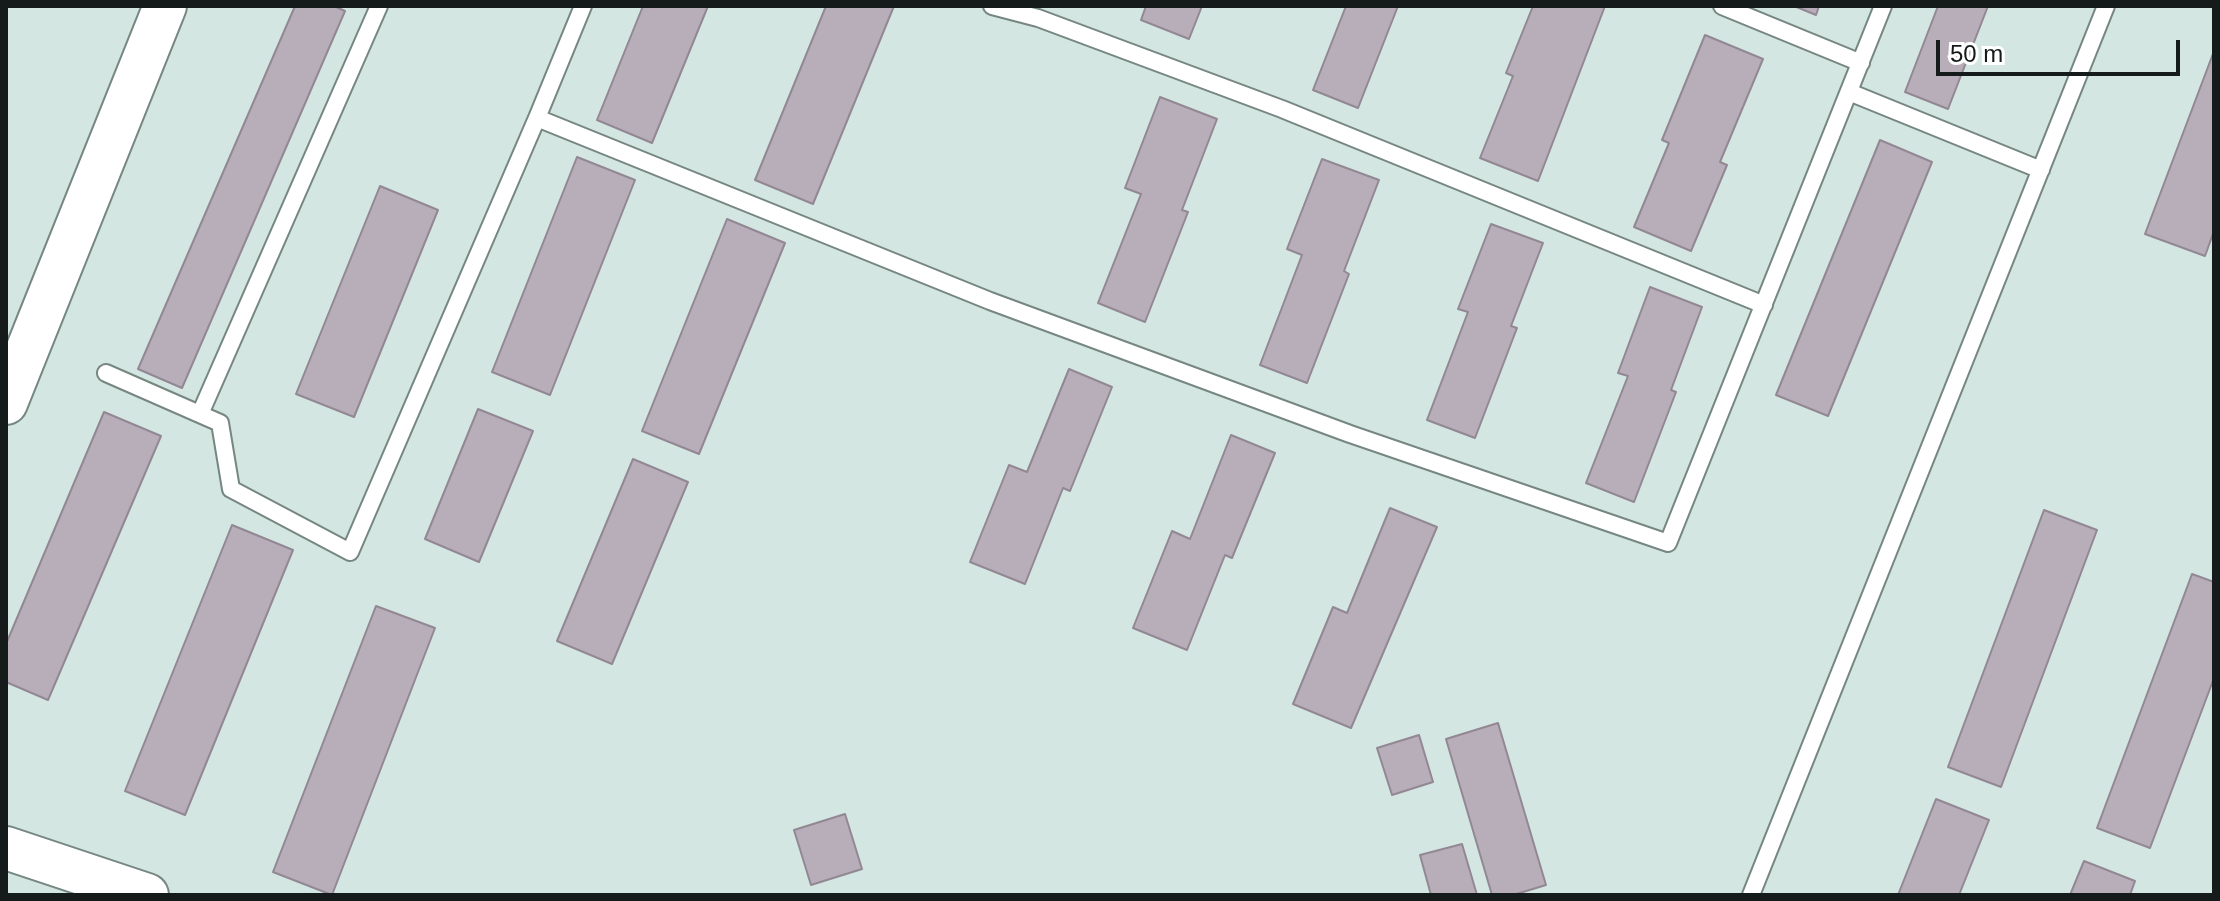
<!DOCTYPE html>
<style>
body{margin:0}
#map{position:relative;width:2220px;height:901px;overflow:hidden;background:#d4e6e1;font-family:Helvetica,sans-serif}
canvas{display:block}
.frame{position:absolute;inset:0;border:8px solid #151b1a;pointer-events:none}
.scale{position:absolute;left:1936px;top:40px;width:244px;height:36px;box-sizing:border-box;border:4px solid #151b1a;border-top:0;padding-left:10px;font-size:24px;line-height:28px;white-space:nowrap;color:#151b1a;-webkit-text-stroke:6px #fff;paint-order:stroke}
</style>
<div id="map">
<canvas width="2220" height="901"></canvas>
<div class="frame"></div>
<div class="scale">50 m</div>
</div>
<script>
const c = document.querySelector('canvas').getContext('2d');
c.lineJoin = 'round';
function paint(path, color) {
  c.fillStyle = color;
  c.fill(path, 'evenodd');
}
function shape(rows) {
  const path = new Path2D();
  for (const r of rows) {
    path.moveTo(r[0], r[1]);
    for (let i = 2; i < r.length; i += 2) path.lineTo(r[i], r[i + 1]);
  }
  return path;
}
function trace(path, color, width, dash) {
  c.strokeStyle = color;
  c.lineWidth = width;
  c.lineCap = dash ? 'butt' : 'round';
  c.setLineDash(dash || []);
  c.stroke(path);
}
const building = shape([
 [295,6,334,6,345,11,182,388,138,369,295,6],
 [643,6,708,6,652,143,597,120,643,6],
 [826,6,894,6,813,204,755,180,826,6],
 [1146,6,1202,6,1189,39,1141,20,1146,6],
 [1346,6,1398,6,1358,108,1313,90,1346,6],
 [1533,6,1605,6,1538,181,1480,158,1513,76,1506,73,1533,6],
 [1794,6,1819,6,1816,15,1794,6],
 [1938,6,1988,6,1948,109,1905,92,1938,6],
 [1705,35,1763,59,1720,162,1727,165,1691,251,1634,227,1669,143,1662,140,1705,35],
 [2214,51,2214,231,2205,256,2145,234,2214,51],
 [1160,97,1217,119,1182,210,1188,212,1145,322,1098,303,1141,194,1125,188,1160,97],
 [1880,140,1932,162,1828,416,1776,395,1880,140],
 [577,157,635,180,550,395,492,372,577,157],
 [1322,159,1379,180,1344,271,1349,274,1307,383,1260,365,1302,255,1287,249,1322,159],
 [380,186,438,210,354,417,296,394,380,186],
 [727,219,785,243,699,454,642,431,727,219],
 [1491,224,1543,243,1511,326,1517,328,1475,438,1427,420,1468,312,1458,309,1491,224],
 [1650,287,1702,307,1671,390,1676,392,1634,502,1586,483,1628,376,1618,373,1650,287],
 [1069,369,1112,387,1070,491,1063,488,1025,584,970,562,1009,465,1027,472,1069,369],
 [478,409,533,431,479,562,425,539,478,409],
 [104,412,161,436,48,700,6,682,6,644,104,412],
 [1231,435,1275,453,1232,558,1225,555,1187,650,1133,628,1172,531,1190,539,1231,435],
 [633,459,688,482,612,664,557,641,633,459],
 [1390,508,1437,527,1351,728,1293,704,1333,607,1347,613,1390,508],
 [2044,510,2097,530,2001,787,1948,767,2044,510],
 [232,525,293,550,185,815,125,791,232,525],
 [2192,574,2214,582,2214,678,2150,848,2097,828,2192,574],
 [376,606,435,628,332,895,273,872,376,606],
 [1498,723,1546,885,1513,895,1492,895,1446,739,1498,723],
 [1419,735,1433,782,1392,795,1377,748,1419,735],
 [1936,799,1989,820,1959,895,1898,895,1936,799],
 [845,814,862,869,811,885,794,830,845,814],
 [1462,844,1477,895,1431,895,1420,855,1462,844],
 [2084,861,2135,881,2130,895,2070,895,2084,861]
]);
paint(building, '#b8aeba');
trace(building, '#928894', 2);
const service = shape([
 [992,6,1038,18,1282,109,1764,305],
 [1722,6,1861,63],
 [1849,92,2041,170],
 [537,118,583,6],
 [106,373,220,423,231,489,350,552,537,118,990,301,1350,434,1668,543,1883,6],
 [200,414,379,6],
 [1751,895,2106,6]
]);
const tertiary = shape([
 [6,403,165,6],
 [6,848,147,895]
]);
trace(service, '#768782', 20);
trace(tertiary, '#768782', 46);
trace(service, '#fff', 16);
trace(tertiary, '#fff', 42);
</script>
